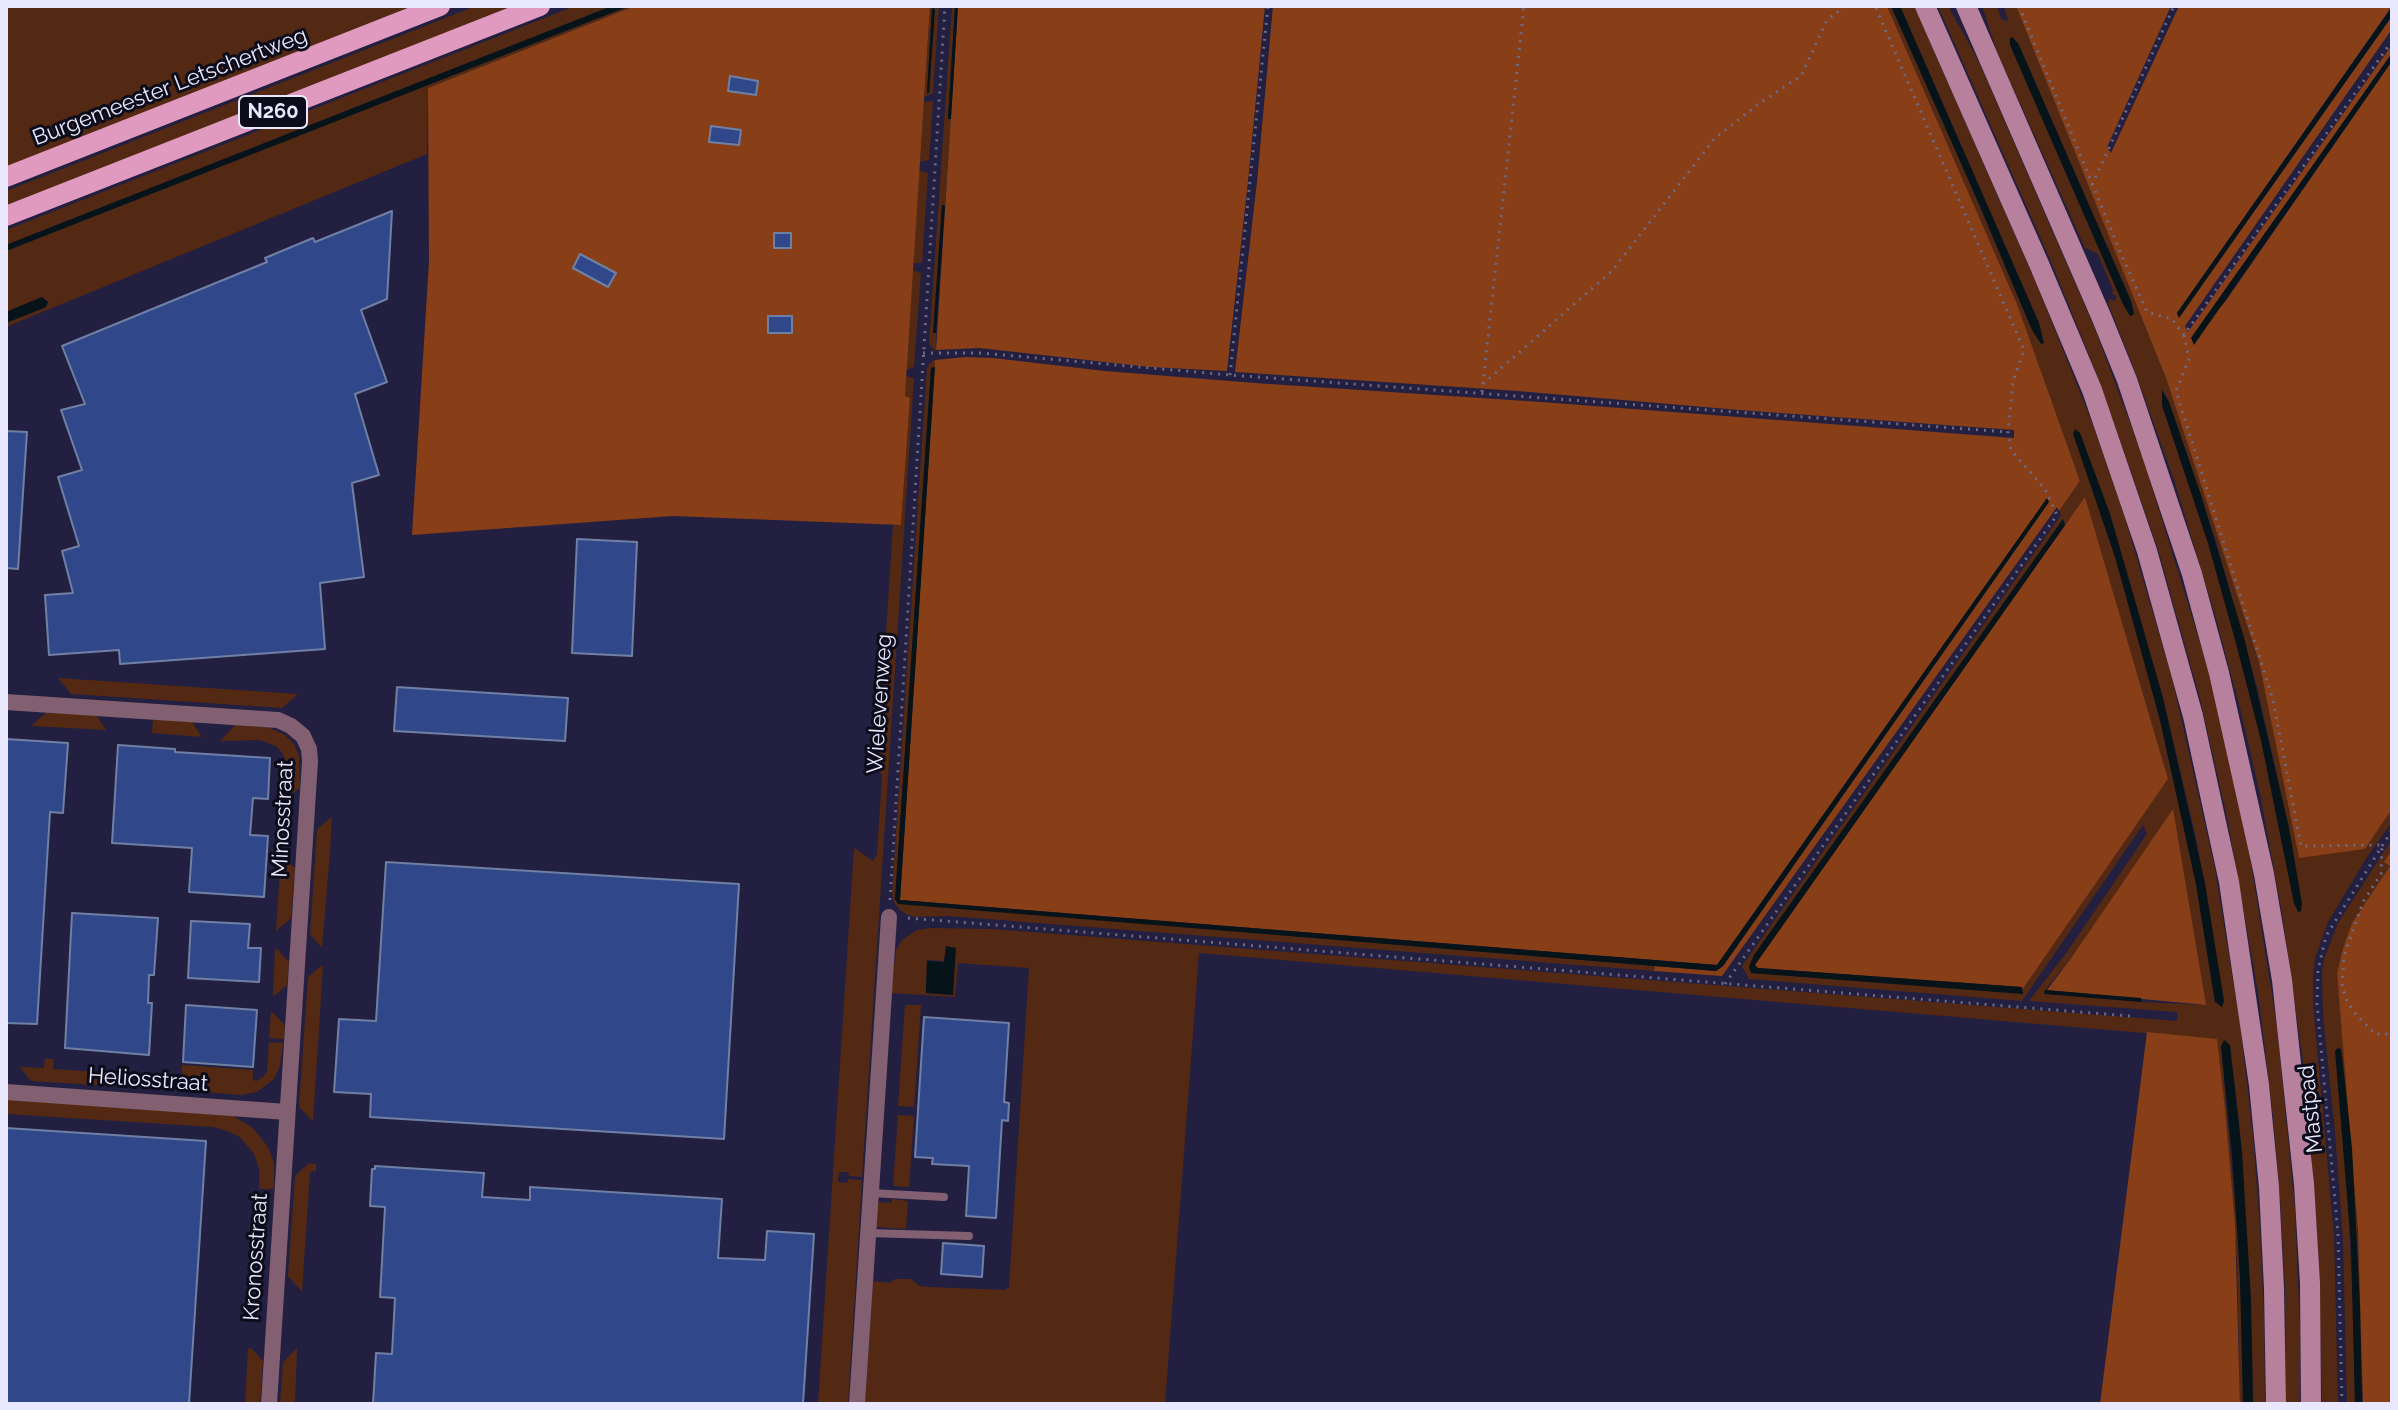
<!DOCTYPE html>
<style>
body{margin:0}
#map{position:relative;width:2398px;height:1410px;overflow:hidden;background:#231f40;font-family:Raleway,sans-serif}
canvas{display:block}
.frame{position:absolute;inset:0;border:8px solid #e9e8fe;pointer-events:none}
</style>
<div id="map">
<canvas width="2398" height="1410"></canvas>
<div class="frame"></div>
</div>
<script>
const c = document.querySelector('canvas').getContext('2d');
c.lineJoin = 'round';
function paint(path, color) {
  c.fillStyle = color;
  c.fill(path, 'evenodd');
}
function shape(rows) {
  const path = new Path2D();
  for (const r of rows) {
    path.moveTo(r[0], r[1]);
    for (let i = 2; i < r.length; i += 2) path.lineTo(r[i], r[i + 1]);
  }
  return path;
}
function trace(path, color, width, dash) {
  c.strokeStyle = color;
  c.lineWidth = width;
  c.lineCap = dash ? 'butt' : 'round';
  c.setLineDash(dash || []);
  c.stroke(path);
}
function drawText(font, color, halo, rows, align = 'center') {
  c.font = font + ' Raleway,sans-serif';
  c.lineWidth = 6;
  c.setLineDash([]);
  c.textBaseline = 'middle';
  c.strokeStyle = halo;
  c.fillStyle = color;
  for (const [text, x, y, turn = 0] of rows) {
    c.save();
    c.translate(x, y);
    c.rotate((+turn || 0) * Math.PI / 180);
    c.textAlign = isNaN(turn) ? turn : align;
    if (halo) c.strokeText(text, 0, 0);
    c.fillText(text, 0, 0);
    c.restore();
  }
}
paint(shape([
 [6,6,416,6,6,168],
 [476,6,519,6,6,208,6,191],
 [575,6,612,6,6,245,6,230],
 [629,6,635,6,428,88,427,154,6,327,6,323,46,307,42,297,6,312,6,251],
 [930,6,939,6,933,93,924,97],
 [932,8,935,9,929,93,927,93],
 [952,6,955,6,948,118,951,119,945,205,942,205,934,333,936,333,936,350,934,350,929,344],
 [1887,6,1891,6,1954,146,2032,330,2042,335,2039,323,1900,6,1914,6,2037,285,2093,425,2125,518,2172,678,2214,864,2240,1023,2253,1136,2260,1227,2264,1319,2265,1404,2253,1404,2252,1348,2241,1143,2234,1077,2221,1046,2238,1236,2242,1324,2243,1404,2240,1404,2237,1263,2225,1109,2216,1039,1199,953,1165,1404,865,1404,873,1281,890,1283,895,1279,911,1279,919,1286,930,1287,1005,1290,1009,1287,1029,968,958,963,955,997,891,993,896,950,902,940,917,930,931,928,992,929,2177,1021,2177,1012,2029,1001,2067,952,2147,834,2143,825,2022,1001,1749,979,1742,966,2061,515,2059,511,2080,481,2017,304],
 [2075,430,2080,434,2110,514,2163,698,2197,842,2224,1001,2215,1002,2196,884,2160,720,2128,598],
 [2085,498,2168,779,2022,990,2023,993,1752,973,1749,967,1754,955,2063,520,2065,525],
 [946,947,953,995,926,993,927,960,944,961],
 [2072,957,2206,1005,2141,1002,2045,990],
 [1938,6,1948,6,1978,60,2095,329,2143,458,2205,659,2226,741,2251,863,2277,1026,2295,1210,2300,1328,2300,1404,2286,1404,2285,1288,2280,1198,2273,1116,2258,992,2227,817,2200,699,2158,549,2097,375,2052,264],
 [1982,6,1997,6,2001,19,2008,21,2004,6,2016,6,2166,378,2259,662,2299,857,2365,849,2392,809,2392,822,2367,857,2328,922,2315,958,2313,976,2313,1003,2334,1235,2338,1404,2322,1404,2318,1245,2305,1075,2282,913,2260,794,2240,708,2215,615,2174,480,2136,374,2108,303,2110,299,2115,301,2117,296,2112,294,2113,290,2098,254,2085,248,1997,52],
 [2018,43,2131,301,2134,314,2130,316,2123,304,2010,45],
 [2162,390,2169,402,2216,541,2258,691,2289,828,2302,904,2301,911,2299,912,2294,903,2261,740,2236,643,2208,543,2162,405],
 [933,101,929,160,920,162,924,102],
 [919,170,928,173,922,263,913,263],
 [912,270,921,273,914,367,906,370],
 [935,360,935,367,931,368,895,899,898,903,1655,966,1654,971,948,916,917,917,908,915,900,910,894,902,892,893,927,367,932,361],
 [906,376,914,378,862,1177,849,1176,848,1172,839,1172,838,1182,848,1183,848,1179,862,1180,848,1404,818,1404,854,848,873,861,877,854,882,777,881,772,877,772,893,525,901,525,910,398,905,397],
 [58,678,298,694,282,708,103,696,71,694],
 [47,712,96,715,106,730,31,726],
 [153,719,192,722,202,737,152,733],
 [235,725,268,727,285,735,294,744,299,756,300,788,284,799,287,764,283,754,276,746,260,740,220,741],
 [332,817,330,852,322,948,310,934,317,829],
 [2392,839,2392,850,2385,862,2390,866,2352,923,2343,948,2337,973,2355,1177,2363,1356,2362,1404,2361,1347,2345,1083,2341,1049,2336,1049,2347,1181,2353,1306,2355,1404,2347,1404,2343,1240,2335,1132,2323,1016,2322,973,2324,959,2338,923],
 [281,854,295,868,291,918,276,931],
 [275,947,289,962,287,985,273,997],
 [321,966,323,966,313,1121,299,1107,308,977],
 [905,1005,921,1005,914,1107,898,1106],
 [271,1011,285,1025,284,1039,269,1038],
 [269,1042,283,1043,280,1066,274,1079,257,1092,241,1095,194,1091,181,1077,182,1065,253,1070,253,1080,256,1081,263,1077,267,1071],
 [45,1059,53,1059,53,1069,129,1074,115,1086,31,1081,20,1067,44,1068],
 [6,1099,233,1116,253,1128,268,1147,274,1163,274,1187,273,1189,259,1189,259,1168,254,1154,240,1137,227,1131,213,1127,6,1114],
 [898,1115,914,1116,909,1187,893,1186],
 [309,1163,316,1164,316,1171,310,1172,302,1292,288,1276,295,1176],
 [892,1199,908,1201,906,1229,876,1227,878,1202,892,1203],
 [251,1348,263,1361,260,1404,245,1404,248,1349],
 [297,1348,295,1404,280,1404,283,1362]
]), '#532913');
paint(shape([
 [635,6,930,6,905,396,910,398,901,525,673,516,412,535,429,262,428,88],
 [958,6,1265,6,1248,181,1227,371,1150,367,979,348,936,350],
 [1273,6,1887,6,2017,304,2080,481,2059,511,2057,507,1722,976,1654,971,1655,966,1716,971,1723,966,2048,503,2047,499,1717,965,900,900,935,360,966,357,993,358,1105,371,1255,383,1541,402,2014,438,2014,430,1739,410,1518,391,1235,372,1257,182],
 [2016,6,2171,6,2107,147,2111,153,2179,6,2392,6,2177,313,2179,317,2392,16,2392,29,2185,326,2188,332,2392,45,2392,53,2191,338,2225,302,2392,61,2392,809,2365,849,2299,858,2259,662,2166,378],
 [2085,497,2168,779,2022,990,2021,987,1758,968,1754,965],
 [2173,809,2206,1005,2047,990,2072,957],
 [2392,850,2392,1404,2363,1404,2358,1231,2337,973,2343,948,2352,923,2390,866,2384,862],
 [2147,1032,2217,1039,2225,1109,2235,1225,2240,1404,2100,1404]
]), '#883f17');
paint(shape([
 [612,6,629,6,6,251,6,245],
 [955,6,958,6,951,119,948,119],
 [1891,6,1900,6,2039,323,2044,343,2041,344,2032,330,1980,206],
 [2392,7,2392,16,2179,318,2177,313],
 [932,8,935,9,929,93,927,93],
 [2012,37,2018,43,2131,301,2134,314,2130,316,2123,304,2010,45,2010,38],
 [2392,53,2392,61,2194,345,2191,338],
 [942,205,945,205,936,333,933,333],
 [42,297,48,302,46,307,6,323,6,312],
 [935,367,900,900,1717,965,2047,498,2049,502,1723,966,1716,971,898,904,895,899,931,368],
 [2162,390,2169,402,2201,495,2245,641,2289,828,2302,904,2301,911,2298,912,2294,903,2261,740,2236,643,2208,543,2162,405],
 [2075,429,2080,433,2110,514,2163,698,2205,883,2224,1001,2222,1007,2215,1002,2196,884,2160,720,2115,557,2073,434],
 [2063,519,2065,525,1755,965,1758,968,2022,987,2023,994,1751,973,1749,967,1754,955],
 [946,946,956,948,953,995,926,993,927,961,944,962],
 [2045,990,2141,998,2141,1002,2044,994],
 [2224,1040,2230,1045,2242,1152,2251,1299,2253,1404,2243,1404,2240,1277,2232,1153,2221,1046],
 [2338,1048,2341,1049,2345,1083,2352,1148,2360,1305,2362,1404,2355,1404,2351,1244,2335,1051]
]), '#061318');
const building = shape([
 [730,76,758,81,756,95,728,91,730,76],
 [711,126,741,130,739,145,709,142,711,126],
 [392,211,387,299,361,310,387,382,355,394,379,475,352,483,364,577,320,583,325,649,120,664,119,650,49,655,45,595,73,593,62,551,79,546,58,477,82,470,61,410,85,404,62,346,267,262,265,258,313,238,315,242,392,211],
 [774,233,791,233,791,248,774,248,774,233],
 [580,254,616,273,608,287,573,268,580,254],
 [768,316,792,316,792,333,768,333,768,316],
 [6,431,27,432,18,569,6,568,6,431],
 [577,539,637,542,632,656,572,653,577,539],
 [397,687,568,698,565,741,394,731,397,687],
 [6,739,68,743,63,813,50,812,37,1024,6,1023,6,739],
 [118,745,175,749,175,752,270,758,268,799,253,798,250,835,268,836,264,897,189,892,192,848,112,843,118,745],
 [386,862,739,884,724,1139,370,1117,371,1094,334,1092,339,1019,376,1021,386,862],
 [72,913,158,918,154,975,149,975,148,1003,152,1003,149,1055,65,1048,72,913],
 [191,921,250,924,248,948,261,948,259,982,188,978,191,921],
 [186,1005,257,1010,253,1067,183,1062,186,1005],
 [924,1017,1009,1023,1004,1102,1009,1103,1008,1121,1002,1120,996,1218,966,1216,969,1166,932,1164,933,1158,915,1157,924,1017],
 [6,1128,206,1141,189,1404,6,1404,6,1128],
 [375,1166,484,1173,482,1197,530,1200,530,1187,722,1199,718,1258,765,1260,767,1231,814,1234,803,1404,373,1404,376,1353,392,1354,395,1298,380,1297,385,1207,370,1206,372,1169,375,1169,375,1166],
 [943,1243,984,1246,982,1277,941,1274,943,1243]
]);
paint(building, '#304889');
trace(building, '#7080a5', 2);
trace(shape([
 [2019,6,2119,249,2147,312,2172,319,2184,335,2392,41],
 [2092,185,2174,6],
 [2184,335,2189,359,2176,391,2273,700,2301,846,2382,845,2381,874,2363,902,2344,956,2342,986,2346,999,2354,1012,2375,1034,2392,1034],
 [923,353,981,353,1230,375,2008,432],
 [1230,375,1268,6],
 [1483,384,1612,271,1715,138,1760,103,1801,76,1827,20,1845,6],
 [1482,392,1524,6],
 [890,900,945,6],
 [908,918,2130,1016],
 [1725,984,2057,515,2045,489,2011,450,2008,432,2013,381,2024,350,1875,6],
 [2342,1404,2338,1234,2317,1004,2318,970,2326,936,2392,830]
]), '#6d6a87', 3, [2, 6]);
trace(shape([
 [871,1193,944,1197],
 [868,1233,969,1236]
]), '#826071', 8);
trace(shape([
 [6,702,278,720,291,726,303,736,309,749,310,761,269,1404],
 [6,1092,287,1112],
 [857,1404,889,917]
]), '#826071', 16);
trace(shape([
 [1925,6,2039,264,2092,390,2147,551,2193,716,2229,882,2259,1085,2269,1187,2274,1288,2276,1404],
 [1966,6,2101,316,2127,380,2192,574,2219,673,2264,874,2282,980,2304,1184,2310,1283,2311,1404]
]), '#b7819d', 20);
trace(shape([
 [6,177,440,6],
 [6,216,540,6]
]), '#e09abf', 20);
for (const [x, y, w] of [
 [273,112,68]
]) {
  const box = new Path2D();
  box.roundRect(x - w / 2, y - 16, w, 32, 6);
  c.fillStyle = '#0d0c1a';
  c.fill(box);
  trace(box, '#e9e8fe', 2);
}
drawText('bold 20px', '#e9e8fe', null, [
 ["N260",273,112]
]);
drawText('22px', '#e9e8fe', '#0d0c1a', [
 ["Burgemeester Letschertweg",170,87,-21],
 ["Wielevenweg",880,704,-86],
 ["Minosstraat",283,819,-87],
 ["Heliosstraat",148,1080,4],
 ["Mastpad",2311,1109,-96],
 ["Kronosstraat",256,1257,-86]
]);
</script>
